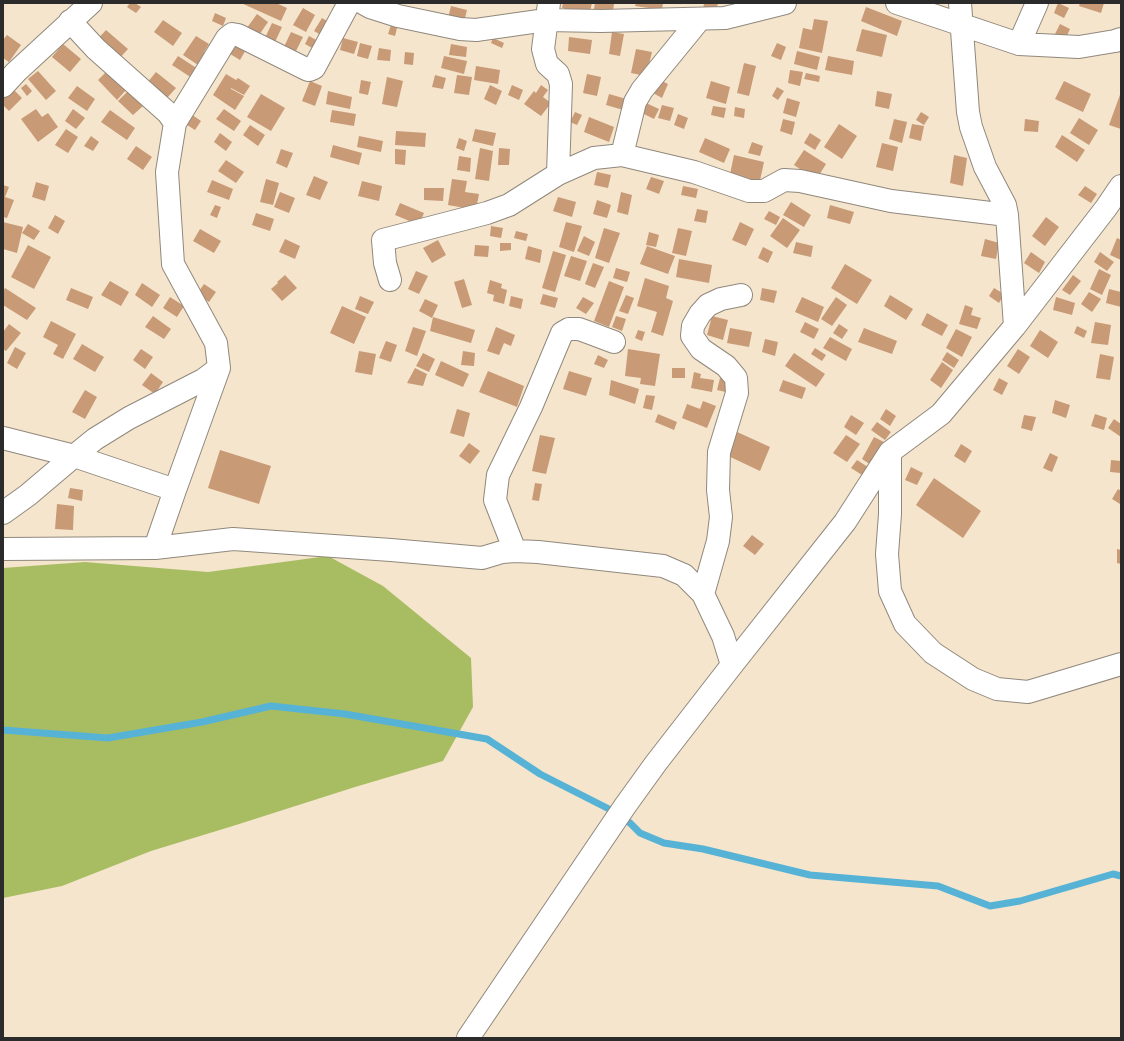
<!DOCTYPE html>
<style>
body{margin:0}
#map{position:relative;width:1124px;height:1041px;overflow:hidden;background:#f5e5cd;font-family:Itim,sans-serif}
canvas{display:block}
.frame{position:absolute;inset:0;border:4px solid #2b2b2b;pointer-events:none}
</style>
<div id="map">
<canvas width="1124" height="1041"></canvas>
<div class="frame"></div>
</div>
<script>
const c = document.querySelector('canvas').getContext('2d');
c.lineJoin = 'round';
function paint(path, color) {
  c.fillStyle = color;
  c.fill(path, 'evenodd');
}
function shape(rows) {
  const path = new Path2D();
  for (const r of rows) {
    path.moveTo(r[0], r[1]);
    for (let i = 2; i < r.length; i += 2) path.lineTo(r[i], r[i + 1]);
  }
  return path;
}
function trace(path, color, width, dash) {
  c.strokeStyle = color;
  c.lineWidth = width;
  c.lineCap = dash ? 'butt' : 'round';
  c.setLineDash(dash || []);
  c.stroke(path);
}
paint(shape([
 [328,556,383,586,471,658,473,707,443,761,355,787,236,825,151,851,62,886,3,898,3,568,85,562,208,572]
]), '#a8bd62');
trace(shape([
 [3,730,108,738,202,722,271,706,345,714,487,739,540,774,609,809,630,823,640,833,664,843,703,849,810,875,938,886,990,906,1020,901,1113,874,1121,876]
]), '#57b3d5', 7);
paint(shape([
 [130,3,135,3,141,7,136,13,127,7],
 [241,3,276,3,287,8,281,21],
 [563,3,592,3,589,16,562,8],
 [595,3,608,3,614,4,612,17,593,14],
 [636,3,663,3,662,10,635,6],
 [704,3,718,3,716,12,703,10],
 [1058,3,1069,8,1064,18,1054,13],
 [1080,3,1104,3,1101,13,1079,6],
 [451,6,467,10,464,22,448,18],
 [866,7,902,21,897,36,861,21],
 [303,8,315,15,306,32,293,25],
 [215,13,226,18,223,26,212,21],
 [257,14,268,22,255,41,244,32],
 [322,18,335,26,328,39,314,31],
 [814,19,828,21,822,53,799,48,803,28,812,30],
 [163,20,182,33,173,46,154,32],
 [392,22,398,24,395,36,388,34],
 [272,23,282,27,275,42,265,38],
 [1060,24,1070,29,1064,42,1053,38],
 [862,29,887,35,882,57,856,51],
 [106,30,128,49,117,61,95,42],
 [291,32,303,37,294,55,283,49],
 [612,32,624,34,620,56,609,54],
 [7,35,21,45,9,62,3,58,3,40],
 [196,36,209,44,204,52,211,58,204,69,183,55],
 [309,36,318,41,314,49,305,44],
 [569,37,592,40,590,54,568,51],
 [343,38,358,42,354,54,340,50],
 [493,38,504,43,502,48,491,43],
 [235,40,247,48,240,60,227,52],
 [360,43,372,46,368,59,357,56],
 [777,43,786,47,781,60,771,56],
 [63,44,81,59,70,72,52,57],
 [451,44,467,47,466,57,449,55],
 [379,48,391,50,390,61,377,60],
 [636,49,652,52,646,76,631,73],
 [797,51,820,57,817,70,794,64],
 [405,52,414,53,413,65,404,64],
 [178,56,201,71,195,80,172,65],
 [444,56,467,61,464,74,441,68],
 [828,56,854,61,852,75,825,70],
 [744,63,756,66,749,96,737,93],
 [476,66,500,70,498,84,474,80],
 [790,70,803,72,800,86,788,83],
 [38,71,56,91,46,100,28,79],
 [107,71,126,90,117,100,98,80],
 [156,72,176,88,167,98,147,83],
 [806,73,820,76,819,82,804,79],
 [226,74,236,80,238,78,250,86,244,95,231,88,231,89,244,96,235,110,213,95],
 [587,74,601,77,597,96,583,93],
 [435,75,446,78,443,89,432,87],
 [457,75,472,77,469,95,454,93],
 [387,77,403,81,397,107,382,104],
 [658,79,668,84,662,98,653,93],
 [361,80,371,82,368,95,359,93],
 [310,81,322,86,315,106,302,101],
 [711,81,730,87,726,104,706,98],
 [1064,81,1091,94,1083,112,1055,99],
 [26,84,32,91,27,96,21,88],
 [490,85,502,91,496,105,484,99],
 [512,85,523,90,519,100,508,95],
 [541,85,548,90,543,97,551,103,541,116,524,104,534,91,536,93],
 [77,86,95,99,87,111,68,98],
 [777,87,784,91,778,100,772,96],
 [12,88,22,98,9,111,3,105,3,97],
 [128,91,143,106,133,115,118,101],
 [328,91,352,97,350,109,326,104],
 [877,91,892,94,889,109,875,106],
 [1121,92,1121,129,1109,125],
 [261,94,285,108,271,131,247,117],
 [609,94,630,100,627,111,606,105],
 [787,98,800,102,796,117,783,113],
 [646,103,659,109,654,119,642,113],
 [662,105,674,108,670,121,658,118],
 [713,106,726,108,724,118,711,115],
 [735,107,745,109,744,118,734,116],
 [36,109,42,117,48,113,58,127,38,142,21,119],
 [73,109,85,118,76,129,65,121],
 [224,109,241,121,234,131,216,119],
 [110,110,135,128,127,140,101,122],
 [332,110,356,114,354,126,330,122],
 [575,112,582,115,577,125,570,122],
 [921,112,929,117,924,125,916,120],
 [191,114,201,121,195,130,184,123],
 [678,114,688,118,684,129,674,125],
 [589,117,614,127,609,142,584,132],
 [1079,118,1098,130,1089,145,1070,133],
 [783,119,795,122,792,135,780,131],
 [894,119,907,122,902,143,889,139],
 [1025,119,1039,121,1038,132,1024,131],
 [839,124,857,136,842,159,824,147],
 [912,124,924,126,921,141,909,138],
 [250,125,265,135,258,146,243,135],
 [66,129,78,137,68,153,55,145],
 [475,129,496,133,493,146,472,141],
 [396,131,426,133,425,147,395,145],
 [220,133,232,142,226,151,214,142],
 [810,133,821,140,815,150,804,143],
 [1062,135,1085,150,1077,162,1055,147],
 [91,136,99,142,93,151,84,146],
 [359,136,383,141,381,152,357,147],
 [459,138,467,141,464,151,456,148],
 [705,138,730,149,724,163,699,152],
 [752,142,763,146,760,156,748,153],
 [882,143,898,147,893,171,876,167],
 [333,145,362,153,359,165,330,157],
 [136,146,152,157,143,170,127,159],
 [480,148,493,151,489,181,475,179],
 [499,148,510,149,509,165,498,165],
 [281,149,293,153,287,168,276,163],
 [395,149,406,150,405,165,395,164],
 [804,150,826,164,816,180,794,165],
 [734,155,764,162,759,185,729,179],
 [954,155,967,158,963,186,950,183],
 [459,156,471,158,470,172,457,170],
 [226,160,244,172,236,183,218,171],
 [597,172,611,175,608,188,594,185],
 [314,176,328,182,320,200,306,195],
 [651,177,664,181,659,194,646,189],
 [266,179,279,183,273,205,260,202],
 [452,179,467,181,465,192,479,194,476,210,448,205],
 [212,180,233,189,229,200,207,192],
 [362,181,382,186,379,201,358,196],
 [36,182,49,186,45,201,32,197],
 [3,185,9,187,5,197,14,200,7,218,3,217],
 [683,186,698,189,696,198,681,195],
 [1085,186,1097,194,1091,203,1078,195],
 [424,188,444,188,443,201,424,200],
 [280,192,295,198,289,213,274,207],
 [621,192,632,195,628,215,617,212],
 [558,197,576,202,572,217,553,211],
 [597,200,611,205,607,218,593,214],
 [791,202,811,215,804,227,783,215],
 [400,203,424,213,419,225,395,215],
 [215,205,221,207,217,218,210,215],
 [830,205,854,212,850,224,827,218],
 [697,209,708,211,706,223,694,221],
 [769,211,780,217,776,225,764,219],
 [256,213,274,219,270,231,252,225],
 [55,215,65,221,58,234,48,228],
 [1046,217,1059,227,1045,246,1032,236],
 [783,218,800,230,787,248,770,236],
 [3,222,23,227,17,253,3,249,4,240,3,239],
 [566,222,582,226,574,252,559,247],
 [740,222,754,229,746,246,732,240],
 [28,224,40,231,34,240,22,233],
 [491,226,503,228,501,238,490,236],
 [604,228,620,233,609,263,595,258],
 [678,228,692,231,686,256,672,253],
 [200,229,221,241,214,253,193,241],
 [516,231,528,234,526,241,514,238],
 [649,232,659,235,656,247,646,245],
 [584,236,595,242,589,256,577,251],
 [1117,238,1121,240,1121,260,1110,255],
 [285,239,300,246,295,259,279,252],
 [985,239,999,243,996,259,981,256],
 [438,240,446,255,432,263,423,248],
 [796,242,813,246,811,257,793,253],
 [500,243,511,243,511,250,500,251],
 [28,245,51,257,34,289,11,277],
 [475,245,489,246,488,257,474,256],
 [528,246,542,250,540,263,525,259],
 [647,246,675,256,668,274,640,264],
 [763,247,773,252,768,263,758,258],
 [553,251,566,255,555,292,542,288],
 [1031,252,1045,262,1039,273,1024,263],
 [1100,252,1114,262,1107,271,1094,262],
 [571,256,587,261,580,281,564,276],
 [679,259,712,265,709,283,676,277],
 [593,263,604,267,595,288,585,284],
 [845,264,872,280,857,304,831,288],
 [616,268,630,272,627,282,613,278],
 [1099,269,1111,275,1102,295,1090,289],
 [416,271,428,276,419,294,408,289],
 [285,275,297,288,282,301,271,289,278,283,277,282],
 [1073,275,1081,281,1070,295,1062,290],
 [645,278,669,286,666,298,673,301,663,336,651,332,657,312,637,306],
 [464,279,472,305,462,308,454,282],
 [490,280,502,284,501,288,507,290,504,304,493,301,494,295,487,293],
 [110,281,129,292,121,306,101,295],
 [609,281,624,287,609,327,594,321],
 [142,283,160,295,152,307,135,295],
 [204,284,216,292,209,302,197,294],
 [5,288,36,308,27,320,3,305,3,292],
 [71,288,93,297,88,309,66,300],
 [762,288,777,291,774,303,760,300],
 [994,288,1004,294,999,303,989,296],
 [1109,289,1121,292,1121,307,1106,303],
 [1089,292,1101,299,1092,312,1081,304],
 [543,294,558,298,555,308,540,304],
 [626,295,634,298,628,314,619,311],
 [890,295,913,309,906,320,884,306],
 [360,296,374,302,368,314,355,309],
 [511,296,523,299,521,309,509,306],
 [170,297,184,306,177,317,163,308],
 [583,297,594,303,586,314,576,308],
 [802,297,824,307,818,322,795,312],
 [836,297,847,305,832,326,821,319],
 [1056,297,1075,303,1072,315,1053,310],
 [425,299,438,305,432,318,419,311],
 [965,305,973,308,971,315,981,318,977,329,959,324],
 [342,306,366,317,354,344,330,333],
 [927,313,948,325,942,336,921,325],
 [153,316,171,329,164,339,145,327],
 [616,316,626,319,622,331,612,327],
 [712,316,728,320,723,340,707,335],
 [433,317,475,330,471,343,430,331],
 [51,321,76,334,63,359,53,354,58,345,43,337],
 [805,322,819,329,814,339,800,332],
 [1095,322,1111,325,1108,345,1091,343],
 [9,324,21,333,6,351,3,349,3,332],
 [839,324,848,330,842,339,833,333],
 [1077,326,1087,331,1084,338,1074,333],
 [413,327,426,331,417,356,405,351],
 [496,327,515,335,511,346,504,343,499,355,487,351],
 [730,328,752,332,749,347,727,343],
 [864,328,897,341,892,354,858,342],
 [956,329,972,337,962,357,946,348],
 [638,330,645,332,642,341,635,338],
 [1040,330,1058,342,1048,358,1030,346],
 [830,337,852,349,846,361,823,348],
 [765,339,778,342,775,356,762,352],
 [386,341,397,345,391,362,379,358],
 [82,344,104,357,95,372,73,359],
 [15,347,26,353,17,369,7,363],
 [815,348,826,355,822,361,811,354],
 [141,349,153,357,145,369,133,360],
 [628,349,660,354,655,386,640,384,641,378,625,376],
 [1018,349,1030,357,1019,374,1007,366],
 [359,351,376,354,372,375,355,372],
 [463,351,475,353,474,366,461,365],
 [947,352,959,360,954,368,942,360],
 [423,353,435,359,429,372,416,366],
 [794,353,825,374,816,387,785,366],
 [1100,354,1114,357,1110,380,1096,378],
 [598,355,608,360,604,368,594,364],
 [441,361,469,374,463,387,435,375],
 [942,362,953,370,941,388,930,380],
 [415,368,427,374,423,386,407,383],
 [672,368,685,368,685,378,672,378],
 [488,371,524,386,517,407,479,392],
 [569,371,592,378,586,396,563,389],
 [694,372,701,374,700,378,714,380,712,392,691,388],
 [151,373,163,382,155,394,142,385],
 [720,378,732,381,730,393,717,390],
 [999,378,1008,383,1002,395,993,390],
 [611,380,639,389,635,404,609,395],
 [783,380,806,388,802,399,779,391],
 [85,390,97,397,85,419,72,412],
 [646,395,655,396,652,410,643,408],
 [1055,400,1070,405,1066,418,1052,413],
 [703,401,716,406,707,428,682,418,687,404,700,409],
 [457,409,470,413,464,437,450,433],
 [886,409,896,416,890,426,880,419],
 [658,414,677,422,674,430,655,422],
 [1095,414,1107,418,1104,430,1091,426],
 [851,415,864,423,856,435,844,427],
 [1024,415,1036,417,1032,431,1021,428],
 [1114,419,1121,424,1121,437,1108,428],
 [877,422,891,432,885,440,871,430],
 [735,431,770,447,760,471,724,454],
 [540,435,555,438,546,474,532,471],
 [846,435,860,444,847,462,833,453],
 [874,437,884,442,871,465,862,459],
 [469,443,480,451,470,464,459,456],
 [961,444,972,451,965,463,954,456],
 [220,450,271,466,259,504,208,488],
 [1050,453,1058,457,1052,472,1043,468],
 [857,460,868,467,862,475,851,468],
 [1111,460,1121,461,1121,473,1110,472],
 [911,467,923,473,917,485,905,480],
 [934,478,981,511,963,538,916,505],
 [535,483,542,484,539,501,532,500],
 [70,488,83,490,82,501,68,498],
 [1118,489,1121,491,1121,503,1120,504,1112,499],
 [57,504,74,506,73,530,55,529],
 [752,535,764,544,755,555,743,546],
 [1117,549,1121,550,1121,564,1117,563]
]), '#c89a76');
const street = shape([
 [363,3,370,7,398,16,460,29,476,30,546,20,601,21,725,18,785,3],
 [549,3,543,49,547,64,558,74,561,84,558,174],
 [897,3,1019,44,1079,47,1115,41,1121,39],
 [960,3,968,112,971,127,985,167,1005,205,1007,215,1015,326],
 [70,21,96,49,168,113,175,123,167,172,173,264,216,343,219,368,175,490,155,548],
 [1019,44,1037,3],
 [3,86,16,72,91,3],
 [175,123,227,38,232,34,238,35,306,69,309,70,314,68,349,3],
 [622,155,694,172,749,191,764,191,784,180,800,181,891,201,1007,215],
 [390,280,385,263,383,240,487,213,509,205,558,174,594,158,622,155,635,102,642,90,700,19],
 [3,438,74,456,175,490],
 [890,452,890,514,887,554,890,591,905,624,933,653,973,679,997,689,1028,692,1121,664],
 [3,513,28,495,74,456,95,439,129,418,203,380,219,368],
 [3,549,155,548,233,539,391,550,482,558,502,552,515,551,538,552,663,566,684,575,703,594,723,636,732,665],
 [515,551,495,500,498,475,531,407,562,333,569,329,579,329,590,333,614,342],
 [703,594,718,541,721,517,718,490,719,452,737,393,736,378,726,366,701,349,692,336,693,326,700,314,708,305,721,299,741,295],
 [468,1038,625,806,656,763,732,665,845,522,890,452,941,414,1015,326,1106,208,1121,186]
]);
trace(street, '#90887c', 24);
trace(street, '#fff', 22);
</script>
